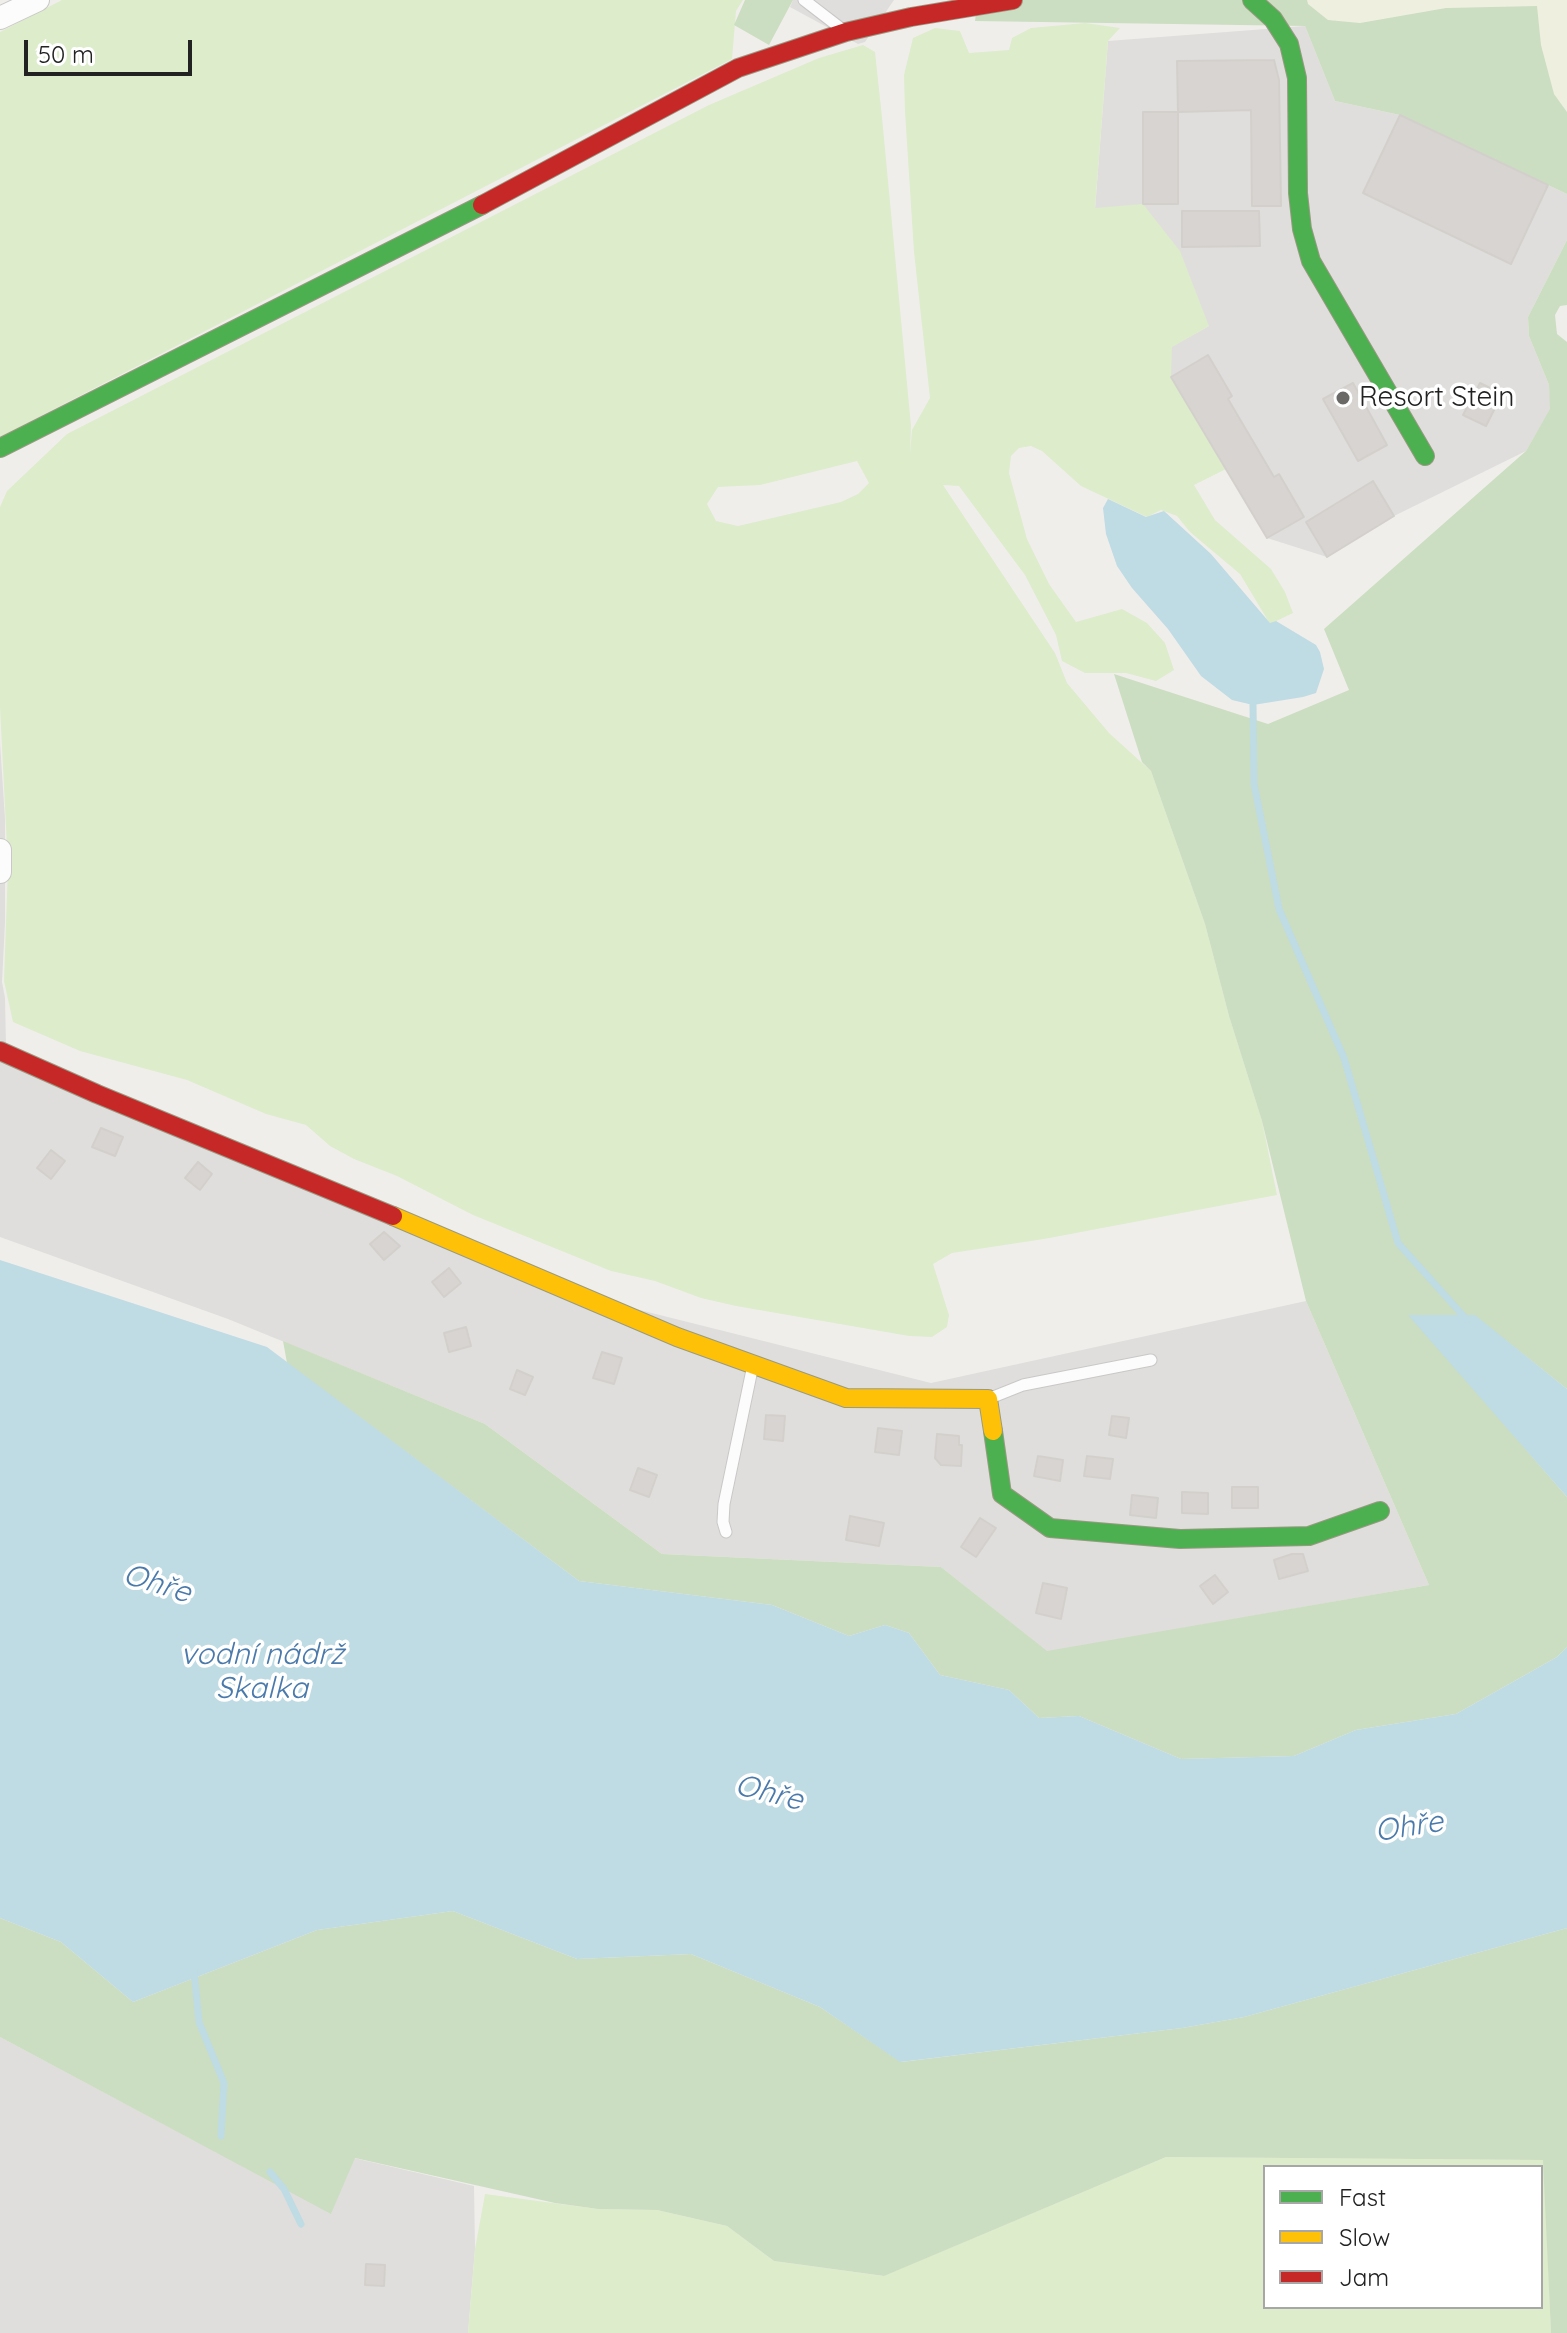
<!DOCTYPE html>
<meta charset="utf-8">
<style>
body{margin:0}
#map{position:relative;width:1567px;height:2333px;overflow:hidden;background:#f0eeeb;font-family:Quicksand,sans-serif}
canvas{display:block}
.legend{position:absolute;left:1263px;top:2165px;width:280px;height:144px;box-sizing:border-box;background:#fff;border:2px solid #a7a7a7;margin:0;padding:10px 14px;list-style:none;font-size:24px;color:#222}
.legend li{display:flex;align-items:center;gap:16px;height:40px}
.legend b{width:40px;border:2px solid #a7a7a7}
.scale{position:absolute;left:24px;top:40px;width:168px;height:36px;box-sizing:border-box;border:4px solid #222;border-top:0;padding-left:10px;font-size:24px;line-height:28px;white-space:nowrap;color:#222;-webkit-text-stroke:6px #fff;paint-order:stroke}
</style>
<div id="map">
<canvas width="1567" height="2333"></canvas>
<ul class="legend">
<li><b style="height:10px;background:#4caf50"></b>Fast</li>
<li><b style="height:10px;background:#ffc107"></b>Slow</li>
<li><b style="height:10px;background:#c62828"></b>Jam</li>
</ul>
<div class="scale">50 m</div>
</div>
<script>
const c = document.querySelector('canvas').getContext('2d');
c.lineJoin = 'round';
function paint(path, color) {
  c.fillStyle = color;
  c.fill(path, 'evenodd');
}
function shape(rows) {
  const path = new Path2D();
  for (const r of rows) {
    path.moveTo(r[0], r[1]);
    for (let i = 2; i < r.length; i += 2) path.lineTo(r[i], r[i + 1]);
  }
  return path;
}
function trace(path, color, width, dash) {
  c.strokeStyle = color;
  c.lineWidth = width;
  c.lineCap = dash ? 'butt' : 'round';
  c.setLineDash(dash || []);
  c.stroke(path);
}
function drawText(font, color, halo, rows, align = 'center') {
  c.font = font + ' Quicksand,sans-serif';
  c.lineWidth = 7;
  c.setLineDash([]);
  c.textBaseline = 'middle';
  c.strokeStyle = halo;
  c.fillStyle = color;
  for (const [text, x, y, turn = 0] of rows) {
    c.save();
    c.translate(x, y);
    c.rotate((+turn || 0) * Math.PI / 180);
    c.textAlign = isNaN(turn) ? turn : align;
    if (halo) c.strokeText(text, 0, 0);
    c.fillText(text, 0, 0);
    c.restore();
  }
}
paint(shape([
 [793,0,894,0,865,42,858,44,790,7],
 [1305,26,1335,101,1400,115,1567,194,1567,240,1528,317,1529,336,1549,385,1551,409,1526,451,1394,516,1327,557,1267,538,1171,377,1171,347,1209,326,1095,209,1108,41],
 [0,743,5,819,5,922,2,982,5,998,6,1045,592,1298,931,1383,1306,1301,1429,1585,1047,1652,941,1567,662,1554,485,1424,228,1319,0,1237],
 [0,2037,331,2213,354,2158,474,2186,475,2249,468,2333,0,2333]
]), '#dfdedc');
paint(shape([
 [1307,0,1567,0,1567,112,1554,94,1541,45,1536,6,1446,8,1360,23,1328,20,1308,4]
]), '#efefdf');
paint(shape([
 [62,0,743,0,736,11,732,59,0,437,0,32],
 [1085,23,1120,28,1108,41,1095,208,1143,204,1180,251,1209,326,1172,347,1171,377,1226,469,1194,485,1215,520,1271,569,1285,592,1293,613,1270,624,1240,574,1190,532,1177,516,1161,510,1147,517,1081,486,1042,451,1031,446,1019,448,1011,456,1009,473,1027,539,1049,584,1076,622,1122,609,1147,623,1165,643,1174,670,1156,681,1126,673,1085,673,1062,661,1056,635,1025,575,959,486,943,485,1055,653,1067,683,1109,733,1151,771,1205,924,1229,1016,1262,1121,1277,1195,1044,1239,952,1253,933,1264,949,1315,947,1327,932,1337,909,1336,736,1306,701,1298,655,1281,611,1271,473,1215,397,1176,354,1159,330,1146,306,1125,266,1114,187,1080,80,1051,13,1022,4,981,8,867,0,707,0,507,7,491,67,434,709,105,819,58,863,45,875,52,882,117,911,426,910,454,912,430,930,398,914,252,905,112,904,75,913,38,935,28,960,31,969,53,1009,50,1012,38,1031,28],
 [857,461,869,483,858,494,841,502,738,526,716,521,707,504,718,487,760,485],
 [1166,2157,1544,2160,1551,2333,468,2333,475,2249,485,2194,598,2209,657,2210,727,2226,774,2261,883,2276],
 [1265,2167,1541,2167,1541,2307,1265,2307]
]), '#ddeccb');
paint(shape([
 [745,0,793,0,769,45,734,25],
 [978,0,1307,0,1308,4,1328,20,1360,23,1446,8,1537,6,1541,45,1554,94,1567,112,1567,194,1400,115,1335,101,1305,26,975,21],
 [1567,240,1567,305,1560,306,1555,315,1557,334,1567,342,1567,1389,1475,1316,1410,1315,1567,1497,1567,1647,1557,1657,1456,1714,1356,1730,1294,1756,1181,1759,1079,1716,1039,1718,1009,1690,940,1675,909,1633,885,1625,849,1636,772,1605,579,1581,287,1363,283,1341,485,1424,662,1554,941,1567,1047,1651,1429,1585,1306,1301,1262,1121,1229,1016,1205,924,1151,771,1142,762,1114,674,1268,724,1349,690,1324,629,1526,451,1550,409,1549,385,1529,336,1528,317],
 [453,1911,577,1959,691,1954,820,2007,901,2062,1182,2028,1244,2017,1567,1928,1567,2333,1551,2333,1543,2160,1166,2157,884,2276,774,2261,727,2226,657,2210,598,2209,555,2203,355,2158,331,2214,0,2037,0,1918,61,1942,133,2002,317,1930]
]), '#cbdec1');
paint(shape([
 [1108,499,1146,517,1164,511,1211,554,1270,623,1276,621,1316,645,1320,652,1324,669,1316,693,1303,697,1253,705,1232,700,1201,676,1168,629,1132,588,1117,566,1106,534,1103,508],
 [0,1260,267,1347,579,1581,772,1605,849,1636,885,1625,909,1633,940,1675,1009,1690,1039,1718,1079,1716,1181,1759,1294,1756,1356,1730,1456,1714,1557,1657,1567,1647,1567,1928,1244,2017,1182,2028,900,2062,820,2007,691,1954,577,1959,453,1911,317,1930,133,2002,61,1942,0,1918],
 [1475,1315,1567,1389,1567,1497,1408,1315]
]), '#bfdbe3');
trace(shape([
 [1253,705,1254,784,1279,909,1344,1058,1398,1243,1467,1320],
 [194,1971,199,2022,224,2083,221,2136],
 [270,2172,284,2189,301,2224]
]), '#bfdbe3', 7);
const building = shape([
 [1274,60,1279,80,1281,206,1252,206,1251,110,1178,112,1177,61,1274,60],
 [1143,112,1178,112,1178,204,1143,204,1143,112],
 [1400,115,1548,185,1511,264,1363,193,1400,115],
 [1182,211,1259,211,1260,246,1182,247,1182,211],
 [1208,355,1232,396,1228,399,1274,477,1279,474,1304,517,1267,538,1171,377,1208,355],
 [1353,383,1387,445,1358,461,1323,399,1353,383],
 [1480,383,1502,394,1486,426,1463,415,1480,383],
 [1373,481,1394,516,1327,557,1306,522,1373,481],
 [101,1128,123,1137,115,1156,92,1147,101,1128],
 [51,1150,65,1161,51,1179,37,1168,51,1150],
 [198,1162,212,1174,200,1190,185,1178,198,1162],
 [384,1232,400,1246,384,1260,370,1244,384,1232],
 [449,1268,461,1283,444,1297,432,1282,449,1268],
 [466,1327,471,1346,449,1352,444,1333,466,1327],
 [602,1352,622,1358,614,1384,593,1378,602,1352],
 [517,1370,533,1377,525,1395,510,1389,517,1370],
 [766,1415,785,1416,783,1441,764,1439,766,1415],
 [1112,1416,1129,1418,1126,1438,1109,1435,1112,1416],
 [878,1428,902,1431,899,1455,875,1452,878,1428],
 [937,1434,959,1436,959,1445,962,1445,961,1466,941,1465,935,1458,937,1434],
 [1038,1456,1063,1460,1060,1481,1034,1476,1038,1456],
 [1087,1456,1113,1459,1110,1479,1084,1476,1087,1456],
 [638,1468,657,1475,649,1497,630,1490,638,1468],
 [1232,1487,1258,1487,1258,1508,1232,1508,1232,1487],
 [1182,1492,1208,1493,1208,1514,1182,1513,1182,1492],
 [1132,1495,1158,1498,1156,1518,1130,1515,1132,1495],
 [850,1516,884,1523,879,1546,846,1540,850,1516],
 [980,1518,996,1528,976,1557,961,1547,980,1518],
 [1292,1554,1303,1554,1308,1571,1279,1579,1274,1560,1292,1554],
 [1215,1575,1228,1592,1213,1604,1200,1586,1215,1575],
 [1043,1583,1067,1588,1061,1619,1036,1613,1043,1583],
 [366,2264,385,2265,384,2286,365,2285,366,2264]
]);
paint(building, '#d7d4d2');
trace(building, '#d3d0cc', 2);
const lane = shape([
 [804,0,843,30],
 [988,1399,1023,1385,1151,1360],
 [726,1532,723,1522,724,1504,753,1365]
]);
const street = shape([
 [0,18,38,0],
 [0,850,0,872]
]);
const fast = shape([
 [1252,0,1273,19,1289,44,1297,78,1298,193,1302,229,1311,261,1425,456],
 [0,448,482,205],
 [993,1431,1002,1494,1050,1528,1180,1539,1309,1536,1380,1511]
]);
const slow = shape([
 [393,1216,677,1337,846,1398,988,1399,993,1431]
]);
const jam = shape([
 [482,205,738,68,846,32,911,17,1013,0],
 [0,1051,97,1094,393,1216]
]);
trace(lane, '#c9c8c7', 13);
trace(street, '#c9c8c7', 24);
trace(fast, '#999a82', 20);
trace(slow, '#999a82', 20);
trace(jam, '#999a82', 20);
trace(lane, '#fdfcfc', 11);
trace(street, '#fdfcfc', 22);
trace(fast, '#4caf50', 18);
trace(slow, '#ffc107', 18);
trace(jam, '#c62828', 18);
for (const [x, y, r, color] of [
 [1343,398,8,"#6a6968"]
]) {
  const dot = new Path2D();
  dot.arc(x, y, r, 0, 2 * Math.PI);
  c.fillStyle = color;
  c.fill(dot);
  trace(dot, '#fff', 3);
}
drawText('28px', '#222', '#fff', [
 ["Resort Stein",1359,398]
], 'left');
drawText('italic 30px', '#4a7aab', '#fff', [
 ["Ohře",157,1584,17],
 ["vodní nádrž",262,1655],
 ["Skalka",262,1689],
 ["Ohře",769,1793,14],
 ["Ohře",1409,1827,-9]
]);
</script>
